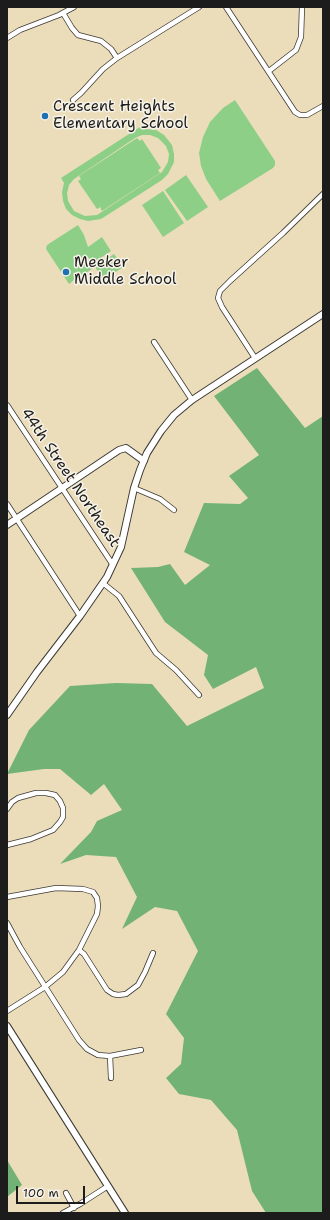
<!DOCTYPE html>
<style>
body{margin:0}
#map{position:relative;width:330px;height:1220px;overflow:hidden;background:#ebddba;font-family:"Shantell Sans",sans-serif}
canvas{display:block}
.frame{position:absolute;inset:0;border:8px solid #1c1c1c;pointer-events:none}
.scale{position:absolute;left:16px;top:1186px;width:69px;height:18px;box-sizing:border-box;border:2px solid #1c1c1c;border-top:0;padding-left:5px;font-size:12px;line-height:14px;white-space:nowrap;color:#1c1c1c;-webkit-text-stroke:3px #f7f3e8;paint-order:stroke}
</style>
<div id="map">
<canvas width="330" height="1220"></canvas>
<div class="frame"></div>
<div class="scale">100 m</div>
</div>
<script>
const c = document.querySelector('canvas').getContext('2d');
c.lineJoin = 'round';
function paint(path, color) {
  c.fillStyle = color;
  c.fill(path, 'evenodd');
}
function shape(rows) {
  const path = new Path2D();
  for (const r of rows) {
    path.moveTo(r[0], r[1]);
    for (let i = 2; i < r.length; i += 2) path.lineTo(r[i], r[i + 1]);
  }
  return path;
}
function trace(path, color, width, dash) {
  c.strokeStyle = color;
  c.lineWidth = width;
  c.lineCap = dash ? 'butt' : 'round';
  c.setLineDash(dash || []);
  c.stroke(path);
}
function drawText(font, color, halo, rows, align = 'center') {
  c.font = font + ' "Shantell Sans",sans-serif';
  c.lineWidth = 3;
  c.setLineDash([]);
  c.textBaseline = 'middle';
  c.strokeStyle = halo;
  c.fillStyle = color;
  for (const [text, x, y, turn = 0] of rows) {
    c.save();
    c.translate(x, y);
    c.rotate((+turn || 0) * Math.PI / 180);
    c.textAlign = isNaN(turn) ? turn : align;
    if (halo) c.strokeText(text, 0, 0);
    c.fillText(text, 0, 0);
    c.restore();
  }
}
paint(shape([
 [235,100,275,161,275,165,273,168,220,201,206,179,201,166,199,153,203,137,210,122,223,108],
 [143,125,146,129,156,130,164,135,172,145,174,154,174,162,168,174,162,180,101,219,88,221,80,219,72,215,66,209,63,201,62,192,64,183,61,178],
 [142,135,150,135,158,138,166,146,169,154,168,162,162,172,97,215,85,216,74,211,68,201,67,193,69,185,74,179,135,138],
 [137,138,140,141,142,139,161,168,158,170,160,173,102,211,100,207,97,209,78,181,81,179,79,176],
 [186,175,208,207,187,221,165,190],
 [163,191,184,223,163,237,142,205],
 [78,225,84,235,88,247,102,237,111,251,93,263,87,256,87,258,93,268,75,281,74,280,69,284,46,249,47,245],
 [114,254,123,267,104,280,95,267]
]), '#8dcf87');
paint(shape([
 [257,368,305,428,323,416,323,1213,266,1213,252,1191,237,1130,211,1100,179,1094,166,1078,181,1064,184,1038,166,1014,198,951,177,911,155,907,122,929,137,897,116,857,86,855,60,864,91,832,97,821,122,810,104,784,91,795,60,769,44,769,7,774,29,730,70,686,116,683,152,684,187,726,264,688,256,667,213,689,204,675,208,655,165,622,131,568,158,567,170,564,185,585,210,565,184,552,204,503,240,504,248,498,229,476,259,455,214,396],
 [7,1160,22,1185,7,1197]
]), '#72b274');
const minor = shape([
 [226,7,295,112,300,115,307,115,323,106],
 [63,13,72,28,78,35,101,41,111,49,117,58],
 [7,38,20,30,59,15,74,7],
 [269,71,296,50,301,37,302,7],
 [73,100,81,93,103,69,117,58,199,7],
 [154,342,192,400],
 [255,358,222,307,218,298,220,291,230,281,283,233,323,194],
 [7,405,113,565],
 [134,488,160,499,174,510],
 [7,504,80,616],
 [104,584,119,596,156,653,176,670,199,695],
 [7,809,12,802,18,798,36,793,46,793,55,795,60,801,63,808,63,817,60,822,53,830,31,839,7,845],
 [7,897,56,888,83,889,93,892,97,898,98,906,97,914,79,950,63,972,45,987,7,1011],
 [7,923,20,947,79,1040,87,1049,98,1055,110,1056,141,1050],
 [79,950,84,954,107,990,113,994,118,995,126,994,138,985,145,972,153,953],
 [110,1056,111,1078],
 [66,1193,74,1208],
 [63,1213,80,1204,108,1186]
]);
const tertiary = shape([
 [7,525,119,450,126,448,144,461],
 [7,715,37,672,80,616,107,577,121,547,134,488,140,470,147,453,161,431,174,415,192,400,323,314],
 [7,1026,125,1213]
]);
trace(minor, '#3b3934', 6);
trace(tertiary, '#3b3934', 8);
trace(minor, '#fff', 4.5);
trace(tertiary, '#fff', 6);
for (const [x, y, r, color] of [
 [45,116,4,"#1f6fb2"],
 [66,272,4,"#1f6fb2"]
]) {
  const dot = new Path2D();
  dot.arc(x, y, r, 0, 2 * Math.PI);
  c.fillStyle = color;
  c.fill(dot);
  trace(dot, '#f7f3e8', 1.5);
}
drawText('15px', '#1c1c1c', '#f7f3e8', [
 ["Crescent Heights",53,107],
 ["Elementary School",53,124],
 ["Meeker",74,263],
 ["Middle School",74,280]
], 'left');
drawText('15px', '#1c1c1c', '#f7f3e8', [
 ["44th Street Northeast",70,478,56]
]);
</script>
